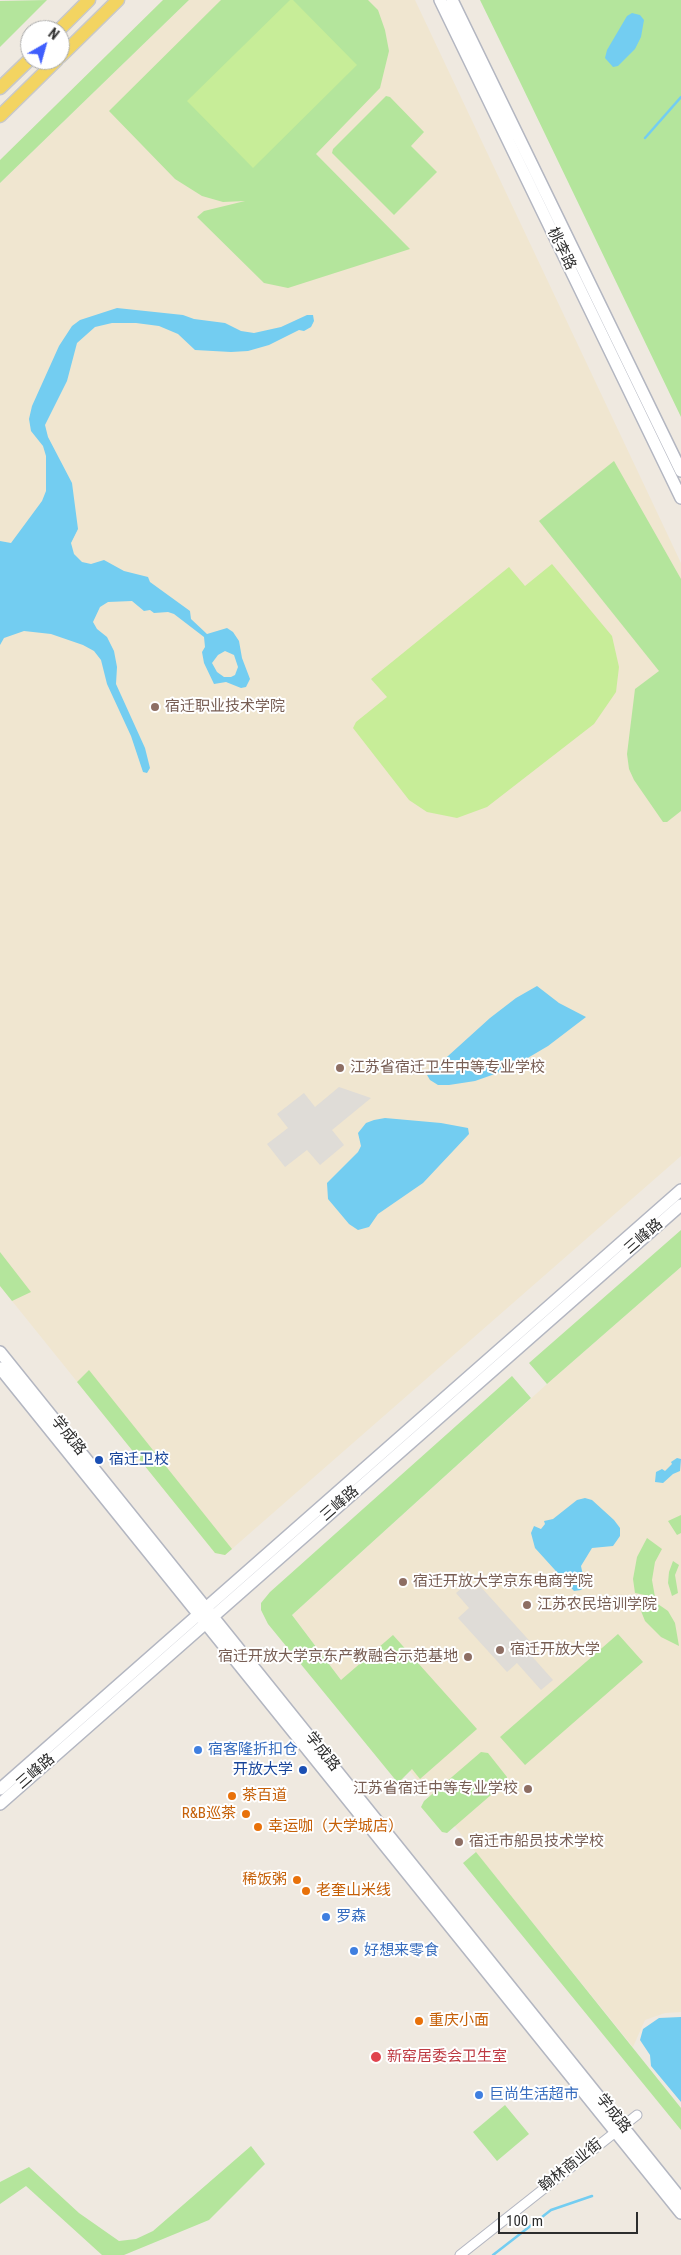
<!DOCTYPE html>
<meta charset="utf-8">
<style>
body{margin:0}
#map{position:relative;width:681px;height:2255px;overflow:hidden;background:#efe9e0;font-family:"Roboto Condensed",sans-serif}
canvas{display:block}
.north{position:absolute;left:20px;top:20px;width:50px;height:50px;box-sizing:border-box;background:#fff;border:1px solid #ababab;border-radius:50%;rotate:38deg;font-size:14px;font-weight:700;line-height:20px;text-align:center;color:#2d2d2d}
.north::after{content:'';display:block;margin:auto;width:18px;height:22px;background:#3f5efd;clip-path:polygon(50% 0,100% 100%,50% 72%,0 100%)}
.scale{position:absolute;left:498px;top:2212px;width:140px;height:22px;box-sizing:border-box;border:2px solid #2d2d2d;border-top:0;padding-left:6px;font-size:15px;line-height:18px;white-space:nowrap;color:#2d2d2d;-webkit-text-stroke:4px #fff;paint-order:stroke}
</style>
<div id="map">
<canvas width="681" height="2255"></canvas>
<div class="north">N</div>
<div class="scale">100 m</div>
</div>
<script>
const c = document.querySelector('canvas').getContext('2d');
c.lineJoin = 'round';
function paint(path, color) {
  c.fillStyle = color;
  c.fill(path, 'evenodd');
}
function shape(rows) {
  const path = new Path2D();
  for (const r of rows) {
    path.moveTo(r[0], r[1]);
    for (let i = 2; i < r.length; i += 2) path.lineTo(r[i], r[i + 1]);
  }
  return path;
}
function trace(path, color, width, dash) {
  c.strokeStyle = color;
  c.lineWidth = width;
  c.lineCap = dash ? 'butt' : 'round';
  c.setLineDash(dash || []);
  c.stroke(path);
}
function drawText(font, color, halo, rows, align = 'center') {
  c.font = font + ' "Roboto Condensed","Noto Sans SC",sans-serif';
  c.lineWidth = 4;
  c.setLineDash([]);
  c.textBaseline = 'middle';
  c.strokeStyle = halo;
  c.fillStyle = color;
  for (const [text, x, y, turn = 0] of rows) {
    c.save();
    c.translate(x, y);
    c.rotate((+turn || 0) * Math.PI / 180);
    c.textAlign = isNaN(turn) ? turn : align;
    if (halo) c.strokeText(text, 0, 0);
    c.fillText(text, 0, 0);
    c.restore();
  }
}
paint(shape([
 [189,0,415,0,681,563,681,1156,225,1555,215,1553,0,1286,0,183],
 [681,1267,681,2012,665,2013,645,2020,633,2047,410,1771,292,1615,547,1384]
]), '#f0e6d0');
paint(shape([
 [47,0,0,47,0,1],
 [163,0,189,0,0,183,0,160],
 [221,0,368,0,378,10,385,30,389,51,380,88,316,154,410,249,288,288,264,283,197,217,204,211,245,201,223,202,202,196,175,179,109,111],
 [480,0,681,0,681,417,520,82],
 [386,96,390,97,424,132,411,146,437,172,394,215,332,153,333,149],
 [614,461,681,579,681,811,667,822,663,822,634,780,629,769,627,754,635,689,659,671,539,521],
 [681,1230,681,1267,547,1384,529,1363],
 [0,1252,31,1292,12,1301,0,1286],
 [89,1370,232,1549,225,1555,215,1553,77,1382],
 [512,1376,531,1398,292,1615,341,1680,393,1635,477,1729,420,1779,412,1769,398,1783,268,1624,261,1610,261,1603,270,1592],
 [681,1515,681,1533,677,1535,668,1521],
 [647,1538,662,1549,655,1562,652,1580,655,1597,635,1593,633,1579,637,1557],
 [673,1561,679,1565,675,1575,678,1593,672,1596,668,1583,669,1572],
 [635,1596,655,1602,668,1611,675,1623,679,1646,661,1637,645,1621],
 [618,1634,643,1662,525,1765,500,1737],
 [481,1752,488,1753,507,1777,506,1782,447,1833,442,1832,421,1807,424,1801],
 [476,1852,681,2108,681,2130,463,1863],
 [505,2105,529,2134,497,2161,473,2132],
 [251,2146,265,2164,209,2220,124,2255,102,2255,26,2186,0,2204,0,2182,29,2167,79,2213,119,2241,136,2239,153,2231]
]), '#b4e59c');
paint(shape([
 [290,0,293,0,357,65,253,168,187,101],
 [552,564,612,636,619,667,616,692,594,724,487,807,457,818,427,812,409,800,353,728,356,722,387,697,371,679,509,567,525,586]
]), '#c7ed98');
paint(shape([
 [339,1087,371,1098,332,1130,344,1145,320,1165,307,1150,285,1167,267,1144,288,1128,277,1114,304,1093,315,1107],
 [469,1582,476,1590,480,1586,535,1647,529,1653,553,1680,541,1690,517,1663,507,1672,458,1618,469,1608,456,1593]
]), '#dfdcd7');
paint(shape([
 [632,13,640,15,644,20,641,37,635,49,618,66,613,67,605,58,607,50,627,16],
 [117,308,183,315,194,319,225,323,241,331,254,333,281,327,307,315,313,315,314,321,311,327,304,331,299,330,269,345,248,351,231,352,195,350,178,334,159,326,136,323,112,323,95,327,77,343,67,381,45,425,48,437,72,483,78,529,71,543,74,554,82,562,91,564,104,560,124,571,148,577,150,582,190,611,191,619,207,634,227,628,233,632,239,641,242,658,250,679,246,687,241,688,226,682,214,684,204,663,202,652,205,647,204,637,174,614,168,612,154,613,150,610,144,611,132,601,108,602,100,607,93,622,97,629,107,637,114,651,117,667,116,684,145,748,150,768,147,773,143,772,131,736,107,684,101,660,94,651,83,645,51,634,24,631,4,638,0,645,0,541,11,543,42,501,46,491,46,456,43,446,31,431,29,419,32,406,59,346,72,326,80,320],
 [225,651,234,655,238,667,235,675,231,677,224,677,217,672,212,663,218,655],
 [537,986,559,1003,586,1017,548,1046,509,1069,475,1081,449,1085,438,1085,430,1080,427,1075,490,1018,516,998],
 [385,1118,441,1123,468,1128,469,1134,423,1183,378,1214,369,1227,358,1230,349,1224,328,1199,327,1183,358,1152,361,1146,358,1133,366,1123,374,1120],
 [677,1458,681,1459,680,1471,673,1474,663,1483,655,1482,656,1472,662,1469,665,1471,672,1464,671,1462],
 [585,1498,592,1500,614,1520,620,1528,620,1536,613,1546,592,1548,581,1566,585,1585,581,1590,574,1591,535,1548,531,1533,534,1526,541,1529,545,1524,544,1521,553,1519,577,1500],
 [681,2017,681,2102,651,2066,650,2055,640,2040,643,2029,659,2018]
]), '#73cdf1');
trace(shape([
 [645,138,681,97],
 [493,2255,551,2210,592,2196]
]), '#73cdf1', 2.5);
const minor = shape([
 [460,2255,637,2115]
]);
const secondary = shape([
 [440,0,681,498],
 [452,0,681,471],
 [0,1352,681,2199],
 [0,1368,681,2213],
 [0,1789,681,1190],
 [0,1804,681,1205]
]);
const primary = shape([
 [59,30,89,0],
 [60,57,118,0],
 [0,88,30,59],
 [0,116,57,60]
]);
trace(minor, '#b3b6c1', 11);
trace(secondary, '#b3b6c1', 14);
trace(primary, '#c8c8c8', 15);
trace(minor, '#fff', 9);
trace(secondary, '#fff', 11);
trace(primary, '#f3d461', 12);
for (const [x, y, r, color] of [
 [155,707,5,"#8d6e63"],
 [340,1068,5,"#8d6e63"],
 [99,1460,5,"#1a4fb4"],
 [403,1582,5,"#8d6e63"],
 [527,1605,5,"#8d6e63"],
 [500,1650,5,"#8d6e63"],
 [468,1657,5,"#8d6e63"],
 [198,1750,5,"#3f7fe0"],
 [303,1770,5,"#1a4fb4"],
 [528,1789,5,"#8d6e63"],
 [232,1796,5,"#e8710a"],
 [246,1814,5,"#e8710a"],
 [258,1827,5,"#e8710a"],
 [459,1842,5,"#8d6e63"],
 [297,1880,5,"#e8710a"],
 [306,1891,5,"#e8710a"],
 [326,1917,5,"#3f7fe0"],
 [354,1951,5,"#3f7fe0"],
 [419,2021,5,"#e8710a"],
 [376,2057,6,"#e0444e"],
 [479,2095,5,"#3f7fe0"]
]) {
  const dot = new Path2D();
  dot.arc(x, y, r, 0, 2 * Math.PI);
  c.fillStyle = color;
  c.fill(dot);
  trace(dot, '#fff', 2);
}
drawText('15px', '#2d2d2d', '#fff', [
 ["桃李路",561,249,64],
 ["三峰路",644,1237,-41],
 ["学成路",68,1436,51],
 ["三峰路",340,1504,-41],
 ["学成路",322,1752,51],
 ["三峰路",36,1772,-41],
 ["学成路",613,2114,51],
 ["翰林商业街",571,2166,-38]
]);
drawText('15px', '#785e54', '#fff', [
 ["宿迁职业技术学院",165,707],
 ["江苏省宿迁卫生中等专业学校",350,1068],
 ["宿迁开放大学京东电商学院",413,1582],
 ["江苏农民培训学院",537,1605],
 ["宿迁开放大学",510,1650],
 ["宿迁开放大学京东产教融合示范基地",458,1657,"right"],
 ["江苏省宿迁中等专业学校",518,1789,"right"],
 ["宿迁市船员技术学校",469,1842]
], 'left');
drawText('15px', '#164399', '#fff', [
 ["宿迁卫校",109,1460],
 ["开放大学",293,1770,"right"]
], 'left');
drawText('15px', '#366cbe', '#fff', [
 ["宿客隆折扣仓",208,1750],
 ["罗森",336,1917],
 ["好想来零食",364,1951],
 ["巨尚生活超市",489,2095]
], 'left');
drawText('15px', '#c56008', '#fff', [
 ["茶百道",242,1796],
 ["R&B巡茶",236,1814,"right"],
 ["幸运咖（大学城店）",268,1827],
 ["稀饭粥",287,1880,"right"],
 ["老奎山米线",316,1891],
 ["重庆小面",429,2021]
], 'left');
drawText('15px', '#be3a42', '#fff', [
 ["新窑居委会卫生室",387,2057]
], 'left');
</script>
